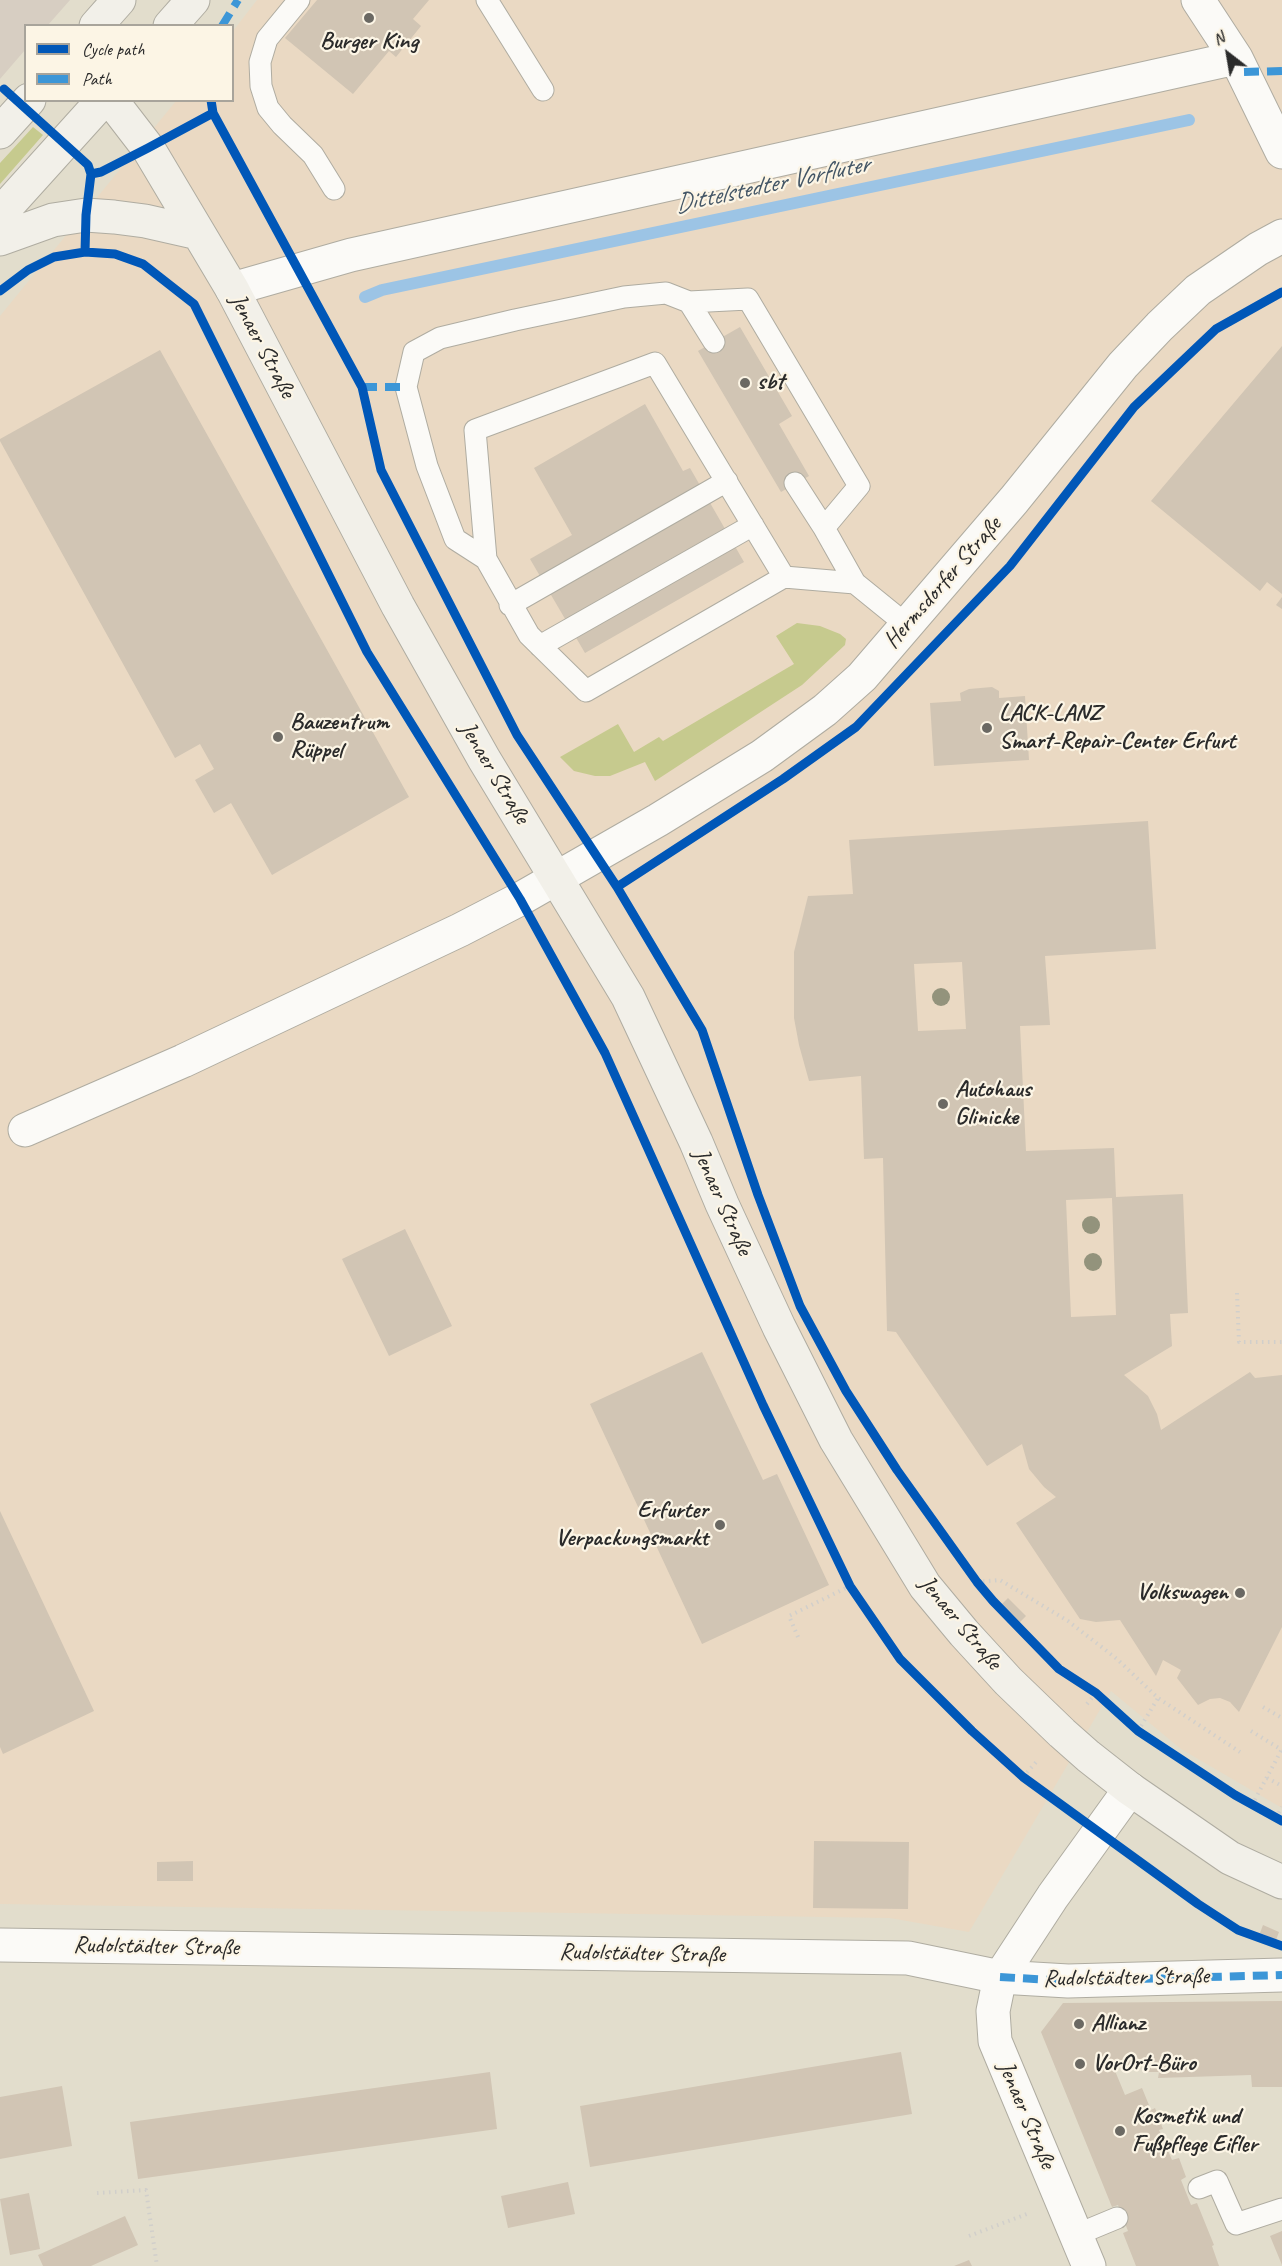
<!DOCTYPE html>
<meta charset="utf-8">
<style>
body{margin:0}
#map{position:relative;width:1282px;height:2266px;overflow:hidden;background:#e2ddcc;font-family:Caveat,sans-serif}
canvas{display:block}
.legend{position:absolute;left:24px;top:24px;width:210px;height:78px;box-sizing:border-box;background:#fcf5e5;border:2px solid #a8a49b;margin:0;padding:8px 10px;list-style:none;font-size:18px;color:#2b2b2b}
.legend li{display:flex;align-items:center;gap:12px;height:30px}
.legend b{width:30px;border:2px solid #a8a49b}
.north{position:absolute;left:1198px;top:24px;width:60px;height:60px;-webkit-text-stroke:4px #fcf5e5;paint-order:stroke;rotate:329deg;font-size:16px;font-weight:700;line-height:24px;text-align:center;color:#2b2b2b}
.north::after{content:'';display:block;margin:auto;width:21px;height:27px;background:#2b2b2b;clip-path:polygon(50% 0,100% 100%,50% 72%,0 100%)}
</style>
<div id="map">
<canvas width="1282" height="2266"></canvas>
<ul class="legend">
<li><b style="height:8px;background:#0057b8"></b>Cycle path</li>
<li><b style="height:8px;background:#3c96d7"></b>Path</li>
</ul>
<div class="north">N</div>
</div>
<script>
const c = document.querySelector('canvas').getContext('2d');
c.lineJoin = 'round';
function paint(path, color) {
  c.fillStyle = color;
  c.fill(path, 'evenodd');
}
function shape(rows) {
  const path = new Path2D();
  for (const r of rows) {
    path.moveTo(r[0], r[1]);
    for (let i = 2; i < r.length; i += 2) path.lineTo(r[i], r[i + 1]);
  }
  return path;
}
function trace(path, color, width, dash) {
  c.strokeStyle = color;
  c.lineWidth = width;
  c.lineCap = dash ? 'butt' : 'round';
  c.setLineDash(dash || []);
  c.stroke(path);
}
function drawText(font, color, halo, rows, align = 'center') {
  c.font = font + ' Caveat,sans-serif';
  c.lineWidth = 4.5;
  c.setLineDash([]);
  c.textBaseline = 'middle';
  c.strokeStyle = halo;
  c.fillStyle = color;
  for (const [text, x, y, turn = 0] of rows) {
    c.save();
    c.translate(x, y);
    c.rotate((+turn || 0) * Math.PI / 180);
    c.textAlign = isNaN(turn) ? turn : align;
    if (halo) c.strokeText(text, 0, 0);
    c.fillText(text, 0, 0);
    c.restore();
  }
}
paint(shape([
 [257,0,1282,0,1282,1808,1181,1749,1111,1691,969,1932,890,1918,0,1904,0,316,176,101,232,100,233,31]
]), '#ead9c3');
paint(shape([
 [0,0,70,0,48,25,26,26,25,50,0,79]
]), '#d7cec2');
paint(shape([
 [33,127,43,135,0,184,0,163],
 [797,623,820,626,840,634,846,639,845,645,802,685,655,781,645,762,610,776,595,776,574,771,560,757,618,724,634,752,659,737,663,741,794,664,776,636]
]), '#c6ca8e');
trace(shape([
 [365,297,382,290,1189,120]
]), '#9cc4e5', 12);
paint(shape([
 [317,0,429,0,413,19,421,26,396,57,389,51,353,94,285,38],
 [740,327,792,416,779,424,809,476,781,492,698,351],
 [1282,346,1282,594,1267,582,1260,591,1151,501],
 [160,350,409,797,272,875,231,803,214,813,195,780,214,769,200,744,175,758,0,441,0,439],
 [645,404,683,471,690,468,744,562,585,653,530,559,572,535,534,468],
 [1282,597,1282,609,1276,605],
 [992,687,999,691,999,698,1025,696,1029,760,934,766,930,703,961,701,960,693,969,689],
 [1148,821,1156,949,1045,956,1050,1025,1020,1026,1026,1151,1114,1148,1116,1197,1183,1194,1188,1313,1170,1314,1172,1346,1124,1375,1148,1396,1157,1414,1161,1430,1250,1372,1255,1378,1282,1375,1282,1627,1239,1712,1230,1702,1220,1698,1210,1699,1198,1705,1177,1678,1181,1670,1163,1660,1156,1676,1120,1620,1096,1622,1080,1619,1016,1523,1056,1497,1044,1487,1029,1469,1022,1444,987,1466,896,1332,887,1331,883,1158,864,1159,861,1076,809,1081,799,1045,794,1018,794,952,808,896,853,894,849,840],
 [962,962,966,1029,918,1031,914,964],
 [1112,1198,1116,1315,1071,1317,1066,1200],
 [405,1229,452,1326,389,1356,342,1259],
 [702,1352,763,1480,777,1474,829,1585,702,1644,590,1404],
 [0,1511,94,1711,3,1754,0,1747],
 [1008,1598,1026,1616,1019,1623,1001,1605],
 [814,1841,909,1842,908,1909,813,1908],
 [193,1861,193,1881,157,1881,157,1862],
 [1263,1925,1279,1932,1276,1940,1260,1933],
 [1282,2001,1282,2087,1252,2087,1251,2075,1158,2078,1159,2072,1143,2072,1143,2066,1113,2066,1125,2095,1142,2088,1151,2110,1155,2108,1163,2129,1159,2130,1172,2160,1179,2158,1186,2177,1181,2180,1191,2205,1197,2203,1214,2245,1212,2246,1219,2266,1136,2266,1123,2233,1128,2231,1118,2205,1112,2207,1041,2032,1063,2003],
 [901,2052,912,2114,590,2167,580,2106],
 [490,2072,497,2129,138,2179,130,2122],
 [62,2086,72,2146,0,2159,0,2097],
 [568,2182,575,2214,508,2228,501,2196],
 [29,2193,40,2249,10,2255,0,2199],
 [125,2216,138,2245,91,2266,43,2266,38,2255],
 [1282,2231,1282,2265,1270,2236],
 [969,2260,972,2266,954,2266]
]), '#d1c5b4');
const service = shape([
 [299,0,267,39,260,62,261,86,268,108,282,125,313,155,334,189],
 [487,0,543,90],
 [689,302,748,299,859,486,824,528,855,583],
 [795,483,824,528],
 [486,559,455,539,427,466,406,387,414,352,440,338,515,320,624,297,666,293,689,302,714,342],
 [784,577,586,691,529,635,486,559,475,430,655,363,784,577,855,583,908,626],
 [510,605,727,481],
 [540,646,753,525],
 [1199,2188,1217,2181,1236,2224,1282,2209],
 [1076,2235,1117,2218]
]);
const minor = shape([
 [1198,0,1236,58,1282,152],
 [232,289,351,255,1236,58],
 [25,1130,183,1061,460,930,520,899,658,820,762,756,825,710,862,677,1014,500,1123,365,1160,326,1198,290,1258,249,1282,236],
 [0,1945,908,1958,1000,1977,1068,1981,1282,1975]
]);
const tertiary = shape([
 [1089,2266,995,2041,993,2011,1000,1977,1053,1896,1130,1789]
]);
const secondary = shape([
 [96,26,119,0],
 [170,26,193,0],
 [111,100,148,148,232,289,398,606,484,759,628,997,696,1142,722,1204,779,1327,836,1440,925,1586,964,1633,1008,1681,1062,1733,1088,1756,1130,1789,1230,1858,1282,1882],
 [0,132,29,100],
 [0,214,103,100],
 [0,239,53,220,86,215,114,217,145,221,198,233]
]);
trace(service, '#afaca1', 23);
trace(minor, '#afaca1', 35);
trace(tertiary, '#afaca1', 35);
trace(secondary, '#afaca1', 35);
trace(shape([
 [1237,1293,1239,1342,1282,1342],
 [977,1582,1000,1580,1068,1621,1117,1659,1158,1698,1240,1752],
 [798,1637,789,1616,850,1586],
 [1087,1704,1096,1693],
 [1263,1707,1282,1718],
 [1138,1731,1158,1698],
 [1251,1731,1282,1750],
 [1023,1777,1038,1760],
 [1267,1778,1282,1786],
 [1252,1805,1282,1749],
 [1276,1818,1282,1807],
 [97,2193,146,2190,157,2266],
 [969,2236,1027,2214]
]), '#d1cfcb', 4, [1.5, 4.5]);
trace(service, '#fbfaf7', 21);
trace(minor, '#fbfaf7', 33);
trace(tertiary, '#fbfaf7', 33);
trace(secondary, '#f2f0e9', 33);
trace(shape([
 [222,26,238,0],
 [1244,72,1282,71],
 [362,387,406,387],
 [1000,1977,1068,1981,1282,1975]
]), '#3c96d7', 8, [15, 8]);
trace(shape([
 [4,89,88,165,91,174,86,215,85,252],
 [211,100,213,113,362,387,381,470,517,735,617,887,702,1030,758,1195,800,1306,846,1391,897,1470,977,1582,993,1601,1059,1669,1096,1693,1138,1731,1235,1795,1282,1821],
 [91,174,101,172,148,148,213,113],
 [0,291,28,270,54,257,85,252,115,254,143,264,194,304,367,652,520,899,605,1053,763,1405,850,1586,900,1659,972,1731,1023,1777,1198,1904,1238,1930,1282,1946],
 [617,887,783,779,856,727,1010,566,1134,407,1216,329,1282,292]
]), '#0057b8', 9);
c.fillStyle = '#93937c';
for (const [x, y] of [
 [941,997],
 [1091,1225],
 [1093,1262]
]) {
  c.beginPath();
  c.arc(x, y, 9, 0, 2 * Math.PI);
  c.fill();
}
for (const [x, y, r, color] of [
 [369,18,6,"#6b6963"],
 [745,383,6,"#6b6963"],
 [987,728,6,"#6b6963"],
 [278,737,6,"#6b6963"],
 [943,1104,6,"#6b6963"],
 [720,1525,6,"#6b6963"],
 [1240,1593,6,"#6b6963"],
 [1079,2024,6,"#6b6963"],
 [1080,2064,6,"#6b6963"],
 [1120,2131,6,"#6b6963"]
]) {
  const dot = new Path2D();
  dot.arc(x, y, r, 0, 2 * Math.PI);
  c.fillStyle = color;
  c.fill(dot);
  trace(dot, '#fcf5e5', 2);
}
drawText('bold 24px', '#2b2b2b', '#fcf5e5', [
 ["Burger King",369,42,"center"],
 ["sbt",757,383],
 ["LACK-LANZ",999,714],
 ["Smart-Repair-Center Erfurt",999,742],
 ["Bauzentrum",290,723],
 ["Rüppel",290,751],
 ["Autohaus",955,1090],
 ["Glinicke",955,1118],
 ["Erfurter",708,1511,"right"],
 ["Verpackungsmarkt",708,1539,"right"],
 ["Volkswagen",1228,1593,"right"],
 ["Allianz",1091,2024],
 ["VorOrt-Büro",1092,2064],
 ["Kosmetik und",1132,2117],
 ["Fußpflege Eifler",1132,2145]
], 'left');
drawText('24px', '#2b2b2b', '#fcf5e5', [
 ["Jenaer Straße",262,346,62],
 ["Hermsdorfer Straße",943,583,-49],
 ["Jenaer Straße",494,773,59],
 ["Jenaer Straße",722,1202,66],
 ["Jenaer Straße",960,1623,50],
 ["Rudolstädter Straße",156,1947,1],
 ["Rudolstädter Straße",642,1954,1],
 ["Rudolstädter Straße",1126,1978,-1],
 ["Jenaer Straße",1026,2115,67]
]);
drawText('italic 26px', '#445666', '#fcf5e5', [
 ["Dittelstedter Vorfluter",772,185,-12]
]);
</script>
